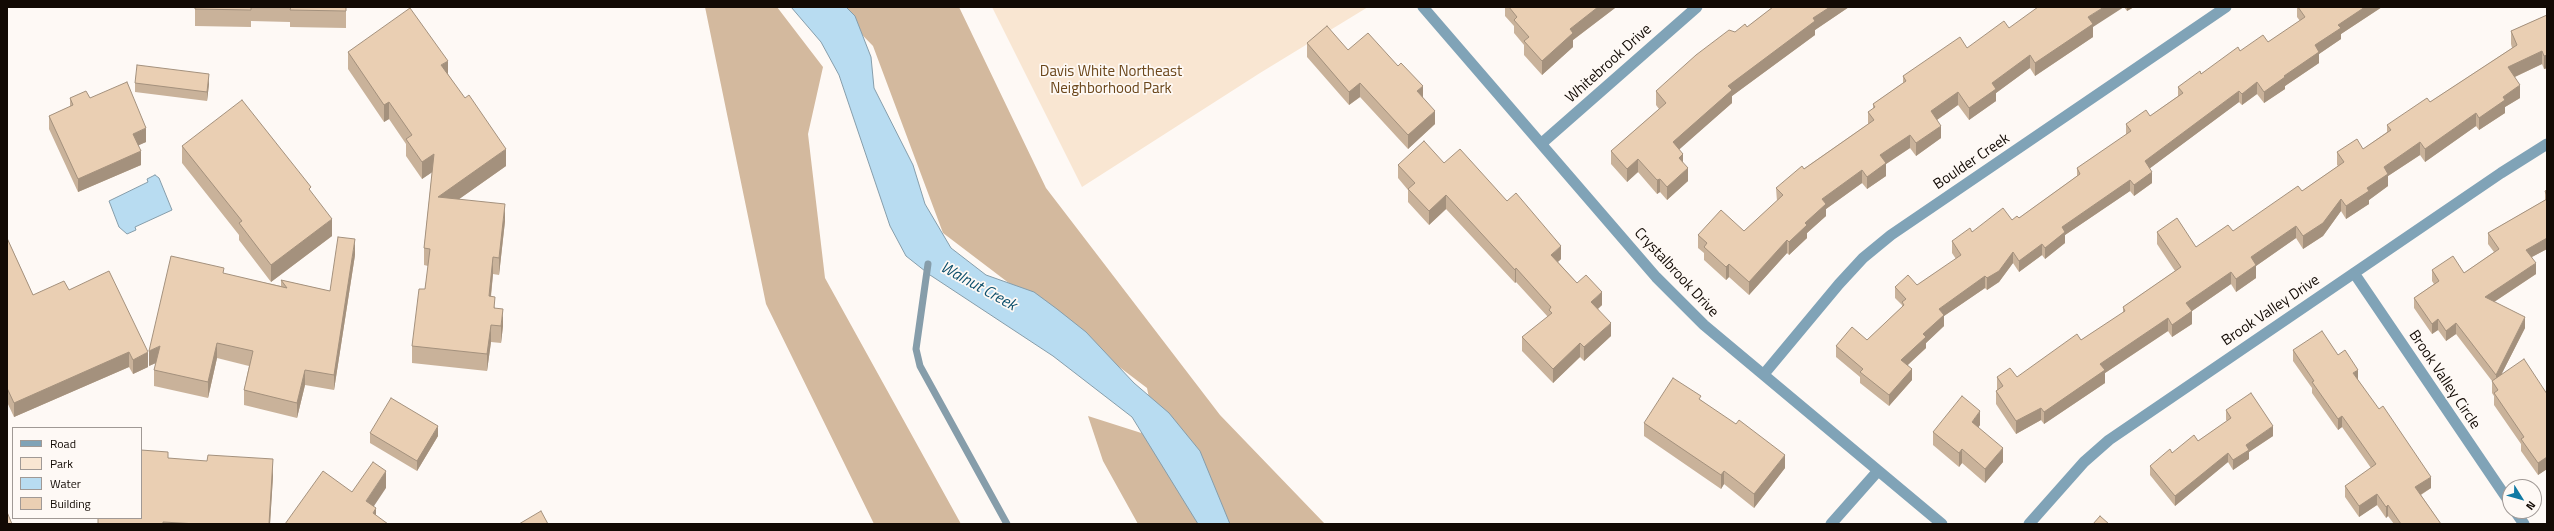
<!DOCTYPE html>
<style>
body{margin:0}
#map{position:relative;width:2554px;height:531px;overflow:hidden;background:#fef9f5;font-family:"Titillium Web",sans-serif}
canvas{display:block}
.frame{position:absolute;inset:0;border:8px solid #120a04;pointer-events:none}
.legend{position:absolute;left:12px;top:427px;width:130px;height:92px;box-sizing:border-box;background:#fef9f5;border:1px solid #a09995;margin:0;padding:5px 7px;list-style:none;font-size:12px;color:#120a04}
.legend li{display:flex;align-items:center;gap:8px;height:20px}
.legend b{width:20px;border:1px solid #a09995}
.north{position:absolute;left:2502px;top:479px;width:40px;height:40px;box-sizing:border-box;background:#fef9f5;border:1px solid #a09995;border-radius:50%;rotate:127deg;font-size:11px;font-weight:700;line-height:16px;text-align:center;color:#120a04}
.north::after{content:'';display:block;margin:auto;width:14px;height:18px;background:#1079a3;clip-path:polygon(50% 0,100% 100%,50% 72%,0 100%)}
</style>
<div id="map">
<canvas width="2554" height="531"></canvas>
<div class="frame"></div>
<ul class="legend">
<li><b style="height:5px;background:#80a3b7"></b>Road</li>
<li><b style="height:11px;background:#f9e6d2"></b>Park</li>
<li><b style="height:11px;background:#b8dcf1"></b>Water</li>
<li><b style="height:11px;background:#eacfb3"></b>Building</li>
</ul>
<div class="north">N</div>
</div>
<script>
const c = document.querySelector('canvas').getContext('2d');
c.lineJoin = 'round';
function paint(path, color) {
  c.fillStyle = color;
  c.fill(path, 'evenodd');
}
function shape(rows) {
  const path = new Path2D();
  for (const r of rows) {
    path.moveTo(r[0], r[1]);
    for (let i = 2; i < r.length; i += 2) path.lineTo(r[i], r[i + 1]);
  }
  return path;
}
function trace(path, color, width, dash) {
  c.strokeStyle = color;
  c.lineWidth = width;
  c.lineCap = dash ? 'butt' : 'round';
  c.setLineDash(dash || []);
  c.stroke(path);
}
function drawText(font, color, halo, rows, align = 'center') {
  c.font = font + ' "Titillium Web",sans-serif';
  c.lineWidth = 3.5;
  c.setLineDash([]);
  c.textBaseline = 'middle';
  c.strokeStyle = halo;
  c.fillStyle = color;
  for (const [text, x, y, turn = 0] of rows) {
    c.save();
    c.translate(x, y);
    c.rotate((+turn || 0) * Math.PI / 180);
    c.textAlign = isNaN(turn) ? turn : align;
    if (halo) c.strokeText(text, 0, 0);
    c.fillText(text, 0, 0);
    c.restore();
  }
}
paint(shape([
 [992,7,1368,7,1260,73,1082,187]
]), '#f9e6d2');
paint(shape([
 [705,7,777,7,823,67,808,134,825,278,961,524,874,524,766,304],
 [835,7,959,7,1046,188,1220,415,1325,524,1138,524,1103,461,1088,416,1157,438,1147,388,943,233,873,46]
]), '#d3b99e');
const water = shape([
 [791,7,846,7,855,16,871,57,874,88,913,165,925,204,951,248,986,275,1034,292,1057,309,1086,332,1134,383,1169,413,1200,451,1230,524,1198,524,1132,417,1053,356,930,275,906,256,890,226,839,75,821,42,791,7],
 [155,175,159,178,172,210,135,227,136,230,127,234,119,227,109,201,148,182,147,179,155,175]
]);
paint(water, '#b8dcf1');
trace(water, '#869daa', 1);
trace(shape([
 [928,264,916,349,920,366,1007,524]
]), '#869daa', 7);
trace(shape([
 [1423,7,1656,277,1704,325,1942,524],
 [1542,143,1697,7],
 [2354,273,2510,503],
 [1764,374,1839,284,1863,258,1891,235,2226,7],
 [2515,511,2524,524],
 [1831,524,1877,472],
 [2029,524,2084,462,2109,440,2501,173,2547,144]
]), '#80a3b7', 11);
paint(shape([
 [195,7,346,7,346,28,290,27,290,22,251,21,251,27,195,26],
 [1505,7,1615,7,1615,8,1573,40,1573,47,1542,75,1524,55,1524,45,1514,33,1514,26,1505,16],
 [1772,7,1849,7,1815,30,1815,35,1732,96,1732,103,1679,149,1688,181,1667,200,1660,192,1657,194,1638,172,1627,182,1611,164,1611,151,1659,109,1656,105,1656,91,1735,32,1747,27,1772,8],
 [2124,7,2134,7,2127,11],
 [2297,7,2382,7,2341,34,2341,39,2319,54,2319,63,2285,86,2285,89,2264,103,2257,94,2242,105,2239,102,2150,168,2152,183,2134,196,2130,191,2065,235,2065,243,2045,259,2042,255,2019,272,2013,263,1999,282,1987,290,1985,288,1944,316,1944,326,1926,343,1926,348,1908,365,1912,380,1889,406,1860,383,1860,377,1836,357,1836,346,1867,340,1902,307,1902,305,1895,298,1895,287,1917,285,1956,259,1952,253,1952,241,1972,232,2019,218,2077,176,2077,168,2126,135,2126,124,2150,116,2178,96,2178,87,2240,51,2268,42,2300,21,2297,17],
 [2547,15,2547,68,2544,69,2542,64,2515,77,2520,98,2505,107,2505,113,2479,130,2476,126,2425,162,2420,155,2388,176,2388,186,2369,200,2369,204,2346,219,2341,211,2323,236,2303,249,2296,238,2256,266,2256,278,2236,292,2231,284,2192,311,2192,324,2172,337,2168,331,2105,373,2105,383,2044,424,2041,420,2016,434,1996,404,1996,391,1997,390,1997,377,2017,377,2081,340,2123,313,2123,307,2175,271,2157,244,2157,232,2196,247,2233,231,2302,191,2338,166,2337,165,2337,152,2363,149,2387,132,2387,125,2430,102,2512,48,2511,44,2511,31],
 [2093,27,2093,37,2035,76,2030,68,1996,93,1996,101,1969,120,1958,105,1937,120,1941,138,1916,156,1910,148,1886,164,1886,176,1867,189,1862,183,1826,209,1826,216,1807,233,1807,238,1789,255,1787,253,1749,295,1729,277,1726,280,1704,260,1704,253,1698,248,1698,235,1744,231,1777,201,1776,188,1868,124,1868,112,1873,109,1873,104,1903,83,1903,76,1967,48,2009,28],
 [1307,43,1423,98,1435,124,1408,149,1360,97,1349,105,1307,57],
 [348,52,448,74,506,166,459,199,505,221,499,275,493,274,491,297,495,308,503,326,501,343,491,342,487,371,412,363,412,346,425,289,428,266,424,265,424,248,432,172,422,179,406,156,406,144,389,119,384,122,348,69],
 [135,83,209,84,207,101,135,92],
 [70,98,90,98,146,142,138,145,141,165,78,192,49,129,49,116,70,107],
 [182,146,311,192,332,236,271,282,239,240,239,235,182,163],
 [1444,163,1507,201,1561,259,1558,262,1577,283,1602,305,1598,309,1611,336,1584,361,1580,357,1553,383,1522,351,1522,337,1548,317,1516,282,1515,283,1446,209,1429,225,1408,202,1408,190,1398,178,1398,165],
 [2547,190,2547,249,2532,257,2536,274,2494,302,2525,328,2501,375,2547,394,2547,469,2538,475,2521,451,2521,444,2494,405,2494,396,2492,393,2492,381,2456,334,2446,341,2438,330,2432,334,2414,308,2414,298,2434,284,2432,281,2432,270,2464,273,2494,252,2488,244,2488,233,2545,200,2545,191],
 [7,238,33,295,69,290,148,367,133,374,129,367,14,417,7,402],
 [355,255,334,390,305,385,297,418,244,405,244,390,249,366,217,358,208,398,154,386,154,370,156,363,149,366,224,274,281,286,281,280,330,291],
 [2293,350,2338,355,2358,380,2431,488,2421,495,2441,524,2394,524,2388,516,2386,518,2377,505,2359,517,2345,497,2345,486,2371,468,2342,427,2338,430,2312,393,2312,388,2293,361],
 [1701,400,1785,468,1754,508,1724,484,1721,489,1644,436,1644,423],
 [2226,410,2273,436,2249,452,2249,459,2233,470,2228,462,2175,506,2150,475,2150,466,2172,453,2198,441,2227,421,2226,420],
 [1980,425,1978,428,2003,462,1985,483,1962,463,1959,467,1933,445,1933,432],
 [370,433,438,436,417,471,370,443],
 [168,458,273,476,270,524,98,524]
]), '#c9b29a');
paint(shape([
 [1598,7,1615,7,1615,8,1573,40,1573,47,1542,75,1542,61,1570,29],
 [1830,7,1849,7,1815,30,1815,35,1732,96,1732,103,1673,155,1673,142,1728,86,1813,18],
 [2104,7,2124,7,2093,27,2093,37,2035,76,2035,63,2088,17],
 [2127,7,2134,7,2127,11],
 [2365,7,2382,7,2341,34,2341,39,2319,54,2319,63,2285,86,2285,89,2264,103,2264,92,2284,76,2315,45,2338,25],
 [2542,51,2542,64,2508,80,2508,67],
 [2030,55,2030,68,1996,93,1996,101,1969,120,1969,108,1992,83],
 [2547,55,2547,68,2544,69,2544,56],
 [448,61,448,78,441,65],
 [209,74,209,84,207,101,207,92],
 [2257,82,2257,94,2242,105,2242,94],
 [1360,83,1360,97,1349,105,1349,92],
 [2520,85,2520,98,2505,107,2505,113,2479,130,2479,118,2503,97],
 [1423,86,1423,99,1417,91],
 [2239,91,2239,102,2145,172,2145,161],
 [1958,92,1958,105,1931,124,1931,111],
 [389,102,389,119,384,122,384,105],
 [1435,111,1435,124,1408,149,1408,135],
 [2476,113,2476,126,2425,162,2425,149],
 [1941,126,1941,138,1916,156,1916,143],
 [146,128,146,142,133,148,133,134],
 [1910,135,1910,148,1886,164,1886,176,1867,189,1867,177,1880,155],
 [2420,142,2420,155,2388,176,2388,186,2369,200,2369,204,2346,219,2346,206,2367,188,2384,167],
 [506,149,506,166,438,214,438,197],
 [141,151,141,165,78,192,78,179],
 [434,154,434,171,422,179,422,162],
 [1683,154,1683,167,1679,158],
 [1638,159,1638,172,1627,182,1627,169],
 [1688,168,1688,181,1667,200,1667,187],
 [1862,170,1862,183,1826,209,1826,216,1807,233,1807,238,1789,255,1789,242,1805,223,1822,199],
 [2152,172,2152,183,2134,196,2134,185],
 [1660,179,1660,192,1657,194,1657,180],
 [2130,180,2130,191,2065,235,2065,243,2045,259,2045,248,2062,227],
 [1446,195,1446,209,1429,225,1429,211],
 [2341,199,2341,211,2323,236,2303,249,2303,236],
 [505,204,505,221,499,275,499,258],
 [332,219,332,236,271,282,271,265],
 [2296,226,2296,238,2256,266,2256,278,2236,292,2236,279,2251,257],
 [2547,238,2547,249,2526,260,2526,250],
 [355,239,355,255,334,390,334,375],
 [1787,240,1787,253,1749,295,1749,282],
 [2042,244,2042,255,2019,272,2019,261],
 [1561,246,1561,259,1551,268,1551,255],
 [2013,252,2013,263,1999,282,1987,290,1987,278],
 [493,257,493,274,489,313,489,296],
 [2536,263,2536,274,2485,308,2485,297],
 [1729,264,1729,277,1726,280,1726,267],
 [1516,268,1516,282,1515,283,1515,270],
 [2231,272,2231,284,2192,311,2192,324,2172,337,2172,325,2186,303],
 [1985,276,1985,288,1944,316,1944,326,1926,343,1926,348,1901,371,1901,360,1923,334,1939,309],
 [1602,292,1602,305,1591,315,1591,302],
 [503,309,503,326,501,343,501,326],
 [2525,317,2525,328,2496,385,2496,375],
 [2168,318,2168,331,2105,373,2105,383,2044,424,2044,412,2100,364],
 [2438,319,2438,330,2432,334,2432,324],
 [1611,323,1611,336,1584,361,1584,347],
 [2456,323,2456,334,2446,341,2446,331],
 [491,325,491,342,487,371,487,354],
 [217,343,217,358,208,398,208,382],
 [1580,343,1580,357,1553,383,1553,369],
 [160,346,160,361,149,366,149,351],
 [129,352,129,367,14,417,14,403],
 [148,352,148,367,133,374,133,360],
 [1912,369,1912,380,1889,406,1889,395],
 [305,370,305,385,297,418,297,403],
 [2358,370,2358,381,2353,373],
 [2041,408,2041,420,2016,434,2016,421],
 [1980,411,1980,425,1972,436,1972,422],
 [2342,416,2342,427,2338,430,2338,419],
 [438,426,438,436,417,471,417,461],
 [2273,426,2273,436,2249,452,2249,459,2233,470,2233,460,2246,445],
 [2003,448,2003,462,1985,483,1985,469],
 [1962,449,1962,463,1959,467,1959,453],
 [2228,453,2228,462,2175,506,2175,496],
 [1785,455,1785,468,1754,508,1754,494],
 [2547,457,2547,469,2538,475,2538,463],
 [273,459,273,476,270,524,269,524],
 [386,471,386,488,366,518,366,501],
 [1724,471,1724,484,1721,489,1721,475],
 [2431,477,2431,488,2415,498,2415,487],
 [2377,494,2377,505,2359,517,2359,506],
 [2388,505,2388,516,2386,518,2386,507],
 [376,508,376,524,373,513]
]), '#a4917d');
const building = shape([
 [195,7,251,7,251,10,195,9,195,7],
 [291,7,346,7,346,11,290,10,291,7],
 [1509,7,1598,7,1570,29,1573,33,1542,61,1524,41,1529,37,1514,20,1517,17,1509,7],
 [1773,7,1830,7,1813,18,1815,21,1728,86,1732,90,1673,142,1683,154,1679,158,1688,168,1667,187,1660,179,1657,180,1638,159,1627,169,1611,151,1666,103,1656,91,1696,55,1729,30,1735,32,1745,24,1747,27,1773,7],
 [2038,7,2104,7,2088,17,2093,24,2035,63,2030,55,1992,83,1996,89,1969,108,1958,92,1931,111,1941,126,1916,143,1910,135,1880,155,1886,163,1867,177,1862,170,1822,199,1826,204,1805,223,1807,225,1789,242,1787,240,1749,282,1729,264,1726,267,1704,247,1707,243,1698,235,1721,210,1744,231,1783,195,1776,188,1802,166,1804,169,1874,120,1868,112,1875,107,1873,104,1906,81,1903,76,1960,37,1967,48,2004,21,2009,28,2038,7],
 [2298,7,2365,7,2338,25,2341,28,2315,45,2319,52,2284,76,2285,77,2264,92,2257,82,2242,94,2239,91,2145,161,2152,172,2134,185,2130,180,2062,227,2065,232,2045,248,2042,244,2019,261,2013,252,1999,271,1987,278,1985,276,1939,309,1944,315,1923,334,1926,337,1901,360,1912,369,1889,395,1860,372,1863,369,1836,346,1852,327,1867,340,1904,305,1902,302,1906,299,1895,287,1908,275,1917,285,1961,255,1952,241,1970,228,1972,232,2003,208,2012,220,2017,216,2019,218,2080,174,2077,168,2131,131,2126,124,2146,110,2150,116,2183,93,2178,87,2200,71,2201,74,2238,47,2240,51,2263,35,2268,42,2305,17,2298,7],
 [410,8,448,61,441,65,465,98,469,95,506,149,438,197,505,204,499,258,493,257,489,296,495,297,494,308,503,309,501,326,491,325,487,354,412,346,419,289,425,289,430,249,424,248,434,154,422,162,406,139,412,135,389,102,384,105,348,52,410,8],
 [2547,15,2547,55,2544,56,2542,51,2508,67,2520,85,2503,97,2505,100,2479,118,2476,113,2425,149,2420,142,2384,167,2388,174,2367,188,2369,191,2346,206,2341,199,2323,223,2303,236,2296,226,2251,257,2256,265,2236,279,2231,272,2186,303,2192,311,2172,325,2168,318,2100,364,2105,370,2044,412,2041,408,2016,421,1996,391,2003,386,1997,377,2010,368,2017,377,2077,334,2081,340,2125,311,2123,307,2181,267,2157,232,2177,218,2196,247,2228,225,2233,231,2298,186,2302,191,2344,162,2337,152,2357,139,2363,149,2391,130,2387,125,2427,98,2430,102,2517,45,2511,31,2547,15],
 [1327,26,1348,50,1368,33,1398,66,1401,63,1423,86,1417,91,1435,111,1408,135,1360,83,1349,92,1307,43,1327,26],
 [137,65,209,74,207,92,135,83,137,65],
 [127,82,146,128,133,134,141,151,78,179,49,116,73,105,70,98,86,91,90,98,127,82],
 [242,100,311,187,309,189,332,219,271,265,239,223,242,221,182,146,242,100],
 [1424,141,1444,163,1460,149,1507,201,1516,193,1561,246,1551,255,1577,283,1586,275,1602,292,1591,302,1611,323,1584,347,1580,343,1553,369,1522,337,1552,313,1549,310,1551,307,1516,268,1515,270,1446,195,1429,211,1408,189,1415,183,1398,165,1424,141],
 [2547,190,2547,196,2545,191,2547,190],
 [2547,199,2547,238,2526,250,2536,263,2485,297,2525,317,2496,375,2456,323,2446,331,2438,319,2432,324,2414,298,2439,281,2432,270,2453,256,2464,273,2499,249,2488,233,2547,199],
 [338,237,355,239,334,375,305,370,297,403,244,390,253,351,217,343,208,382,154,370,160,346,149,351,171,256,224,268,223,273,287,288,281,280,330,291,338,237],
 [7,238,33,295,64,281,69,290,109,271,148,352,133,360,129,352,14,403,7,388,7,238],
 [2322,331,2338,355,2345,350,2358,370,2353,373,2379,409,2383,406,2431,477,2415,487,2441,524,2401,524,2388,505,2386,507,2377,494,2359,506,2345,486,2376,464,2342,416,2338,419,2312,382,2314,381,2293,350,2322,331],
 [2524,359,2547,394,2547,457,2538,463,2521,439,2524,437,2494,393,2498,390,2492,381,2524,359],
 [1673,378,1701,396,1699,399,1736,424,1739,420,1785,455,1754,494,1724,471,1721,475,1644,423,1673,378],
 [2251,393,2273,426,2246,445,2249,450,2233,460,2228,453,2175,496,2150,466,2170,449,2172,453,2194,435,2198,441,2231,418,2226,410,2251,393],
 [1962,396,1980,411,1972,422,2003,448,1985,469,1962,449,1959,453,1933,432,1962,396],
 [391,398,438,426,417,461,370,433,391,398],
 [141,450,168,452,168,458,207,461,208,455,273,459,269,524,197,524,163,522,163,524,98,524,98,518,141,518,141,450],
 [373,462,386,471,366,501,376,508,373,513,388,524,285,524,323,471,352,492,373,462],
 [541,511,548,524,519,524,541,511],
 [7,512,12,524,7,524,7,512],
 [2100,516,2109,524,2093,524,2100,516]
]);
paint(building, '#eacfb3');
trace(building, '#a4917d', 1);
drawText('15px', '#120a04', '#fef9f5', [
 ["Whitebrook Drive",1609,64,-42],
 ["Boulder Creek",1972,162,-34],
 ["Crystalbrook Drive",1676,273,47],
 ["Brook Valley Drive",2271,311,-34],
 ["Brook Valley Circle",2444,380,56]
]);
drawText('15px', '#6b461a', '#fef9f5', [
 ["Davis White Northeast",1111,72],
 ["Neighborhood Park",1111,89]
]);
drawText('italic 16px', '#0b4e6b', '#fef9f5', [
 ["Walnut Creek",978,287,29]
]);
</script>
